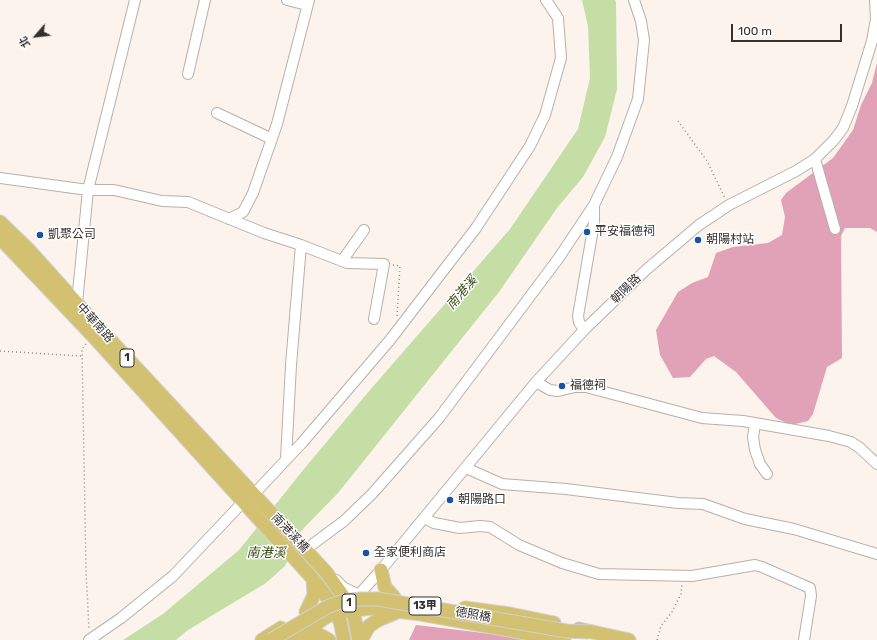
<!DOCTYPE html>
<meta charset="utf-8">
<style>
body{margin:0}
#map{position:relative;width:877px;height:640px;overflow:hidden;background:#fcf3ec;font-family:Rubik,"Noto Sans TC",sans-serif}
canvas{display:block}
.north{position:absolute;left:16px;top:16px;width:40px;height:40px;-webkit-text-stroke:3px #fff;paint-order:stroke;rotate:242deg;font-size:11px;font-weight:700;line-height:16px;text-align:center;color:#33302d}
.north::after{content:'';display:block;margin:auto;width:14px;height:18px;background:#33302d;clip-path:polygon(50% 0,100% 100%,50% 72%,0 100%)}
.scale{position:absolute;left:731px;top:24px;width:111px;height:18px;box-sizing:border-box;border:2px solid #33302d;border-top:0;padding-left:5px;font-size:12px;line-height:14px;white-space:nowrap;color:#33302d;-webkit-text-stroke:3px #fff;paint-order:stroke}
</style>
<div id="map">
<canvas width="877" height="640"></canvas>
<div class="north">北</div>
<div class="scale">100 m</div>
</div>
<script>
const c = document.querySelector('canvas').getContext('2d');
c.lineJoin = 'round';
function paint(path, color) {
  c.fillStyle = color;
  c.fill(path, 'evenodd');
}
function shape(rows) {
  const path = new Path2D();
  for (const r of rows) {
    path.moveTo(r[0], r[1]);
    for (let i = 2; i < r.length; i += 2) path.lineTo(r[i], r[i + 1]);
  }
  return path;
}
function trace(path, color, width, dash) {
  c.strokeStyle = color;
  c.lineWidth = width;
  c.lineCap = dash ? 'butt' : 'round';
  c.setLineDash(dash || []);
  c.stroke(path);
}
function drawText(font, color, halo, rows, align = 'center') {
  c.font = font + ' Rubik,"Noto Sans TC",sans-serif';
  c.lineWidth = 3;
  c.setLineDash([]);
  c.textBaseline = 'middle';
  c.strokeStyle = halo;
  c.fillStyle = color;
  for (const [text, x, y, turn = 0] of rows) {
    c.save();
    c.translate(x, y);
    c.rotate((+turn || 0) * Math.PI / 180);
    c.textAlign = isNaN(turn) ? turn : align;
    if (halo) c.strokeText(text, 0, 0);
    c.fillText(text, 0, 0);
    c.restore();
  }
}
paint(shape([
 [877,63,877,232,870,228,845,228,841,236,842,358,827,367,813,414,808,421,791,425,776,418,736,372,714,356,706,359,690,377,673,378,660,355,656,330,678,292,692,283,708,277,716,253,733,247,768,243,782,235,785,217,781,200,786,193,833,158,853,130,861,105,872,83],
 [416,625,509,636,529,640,409,640]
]), '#e1a1b7');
paint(shape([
 [582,0,615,0,616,2,617,89,605,137,583,177,557,208,499,292,338,493,301,531,285,566,266,583,188,630,176,640,123,640,163,614,239,550,304,469,370,390,510,229,578,129,590,78,588,26]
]), '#c4dea6');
const minor = shape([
 [287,0,307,5],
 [188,74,205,0],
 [217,113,272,139],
 [815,159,835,229],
 [0,178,88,190,114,190,162,201,188,202,264,233,301,245,291,365,286,459],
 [229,219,243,212,253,193,277,124,309,0],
 [301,245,347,263,384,264,374,319],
 [342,261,364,230],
 [77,303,88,190,135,0],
 [584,330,579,322,578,316,594,223,594,205],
 [536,382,550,390,558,391,575,387,586,387,702,418,743,421,829,436,851,442,860,448,877,464],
 [755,424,753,437,755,450,760,464,767,474],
 [466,468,502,484,566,489,678,503,703,504,745,519,794,529,877,554],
 [253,495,301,444,390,340,476,228,530,146,545,115,561,58,558,18,546,0],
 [424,518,434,523,460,528,480,526,490,527,519,545,562,563,599,574,692,576,755,565,762,567,810,588,811,596,804,640],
 [313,544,344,521,372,494,439,418,558,259,594,205,617,157,638,99,644,40,641,21,634,0],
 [336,580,343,587,359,595],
 [353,601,381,570,536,382,584,330,647,269,699,225,729,205,796,171,815,159,834,140,843,128,852,106,872,41,876,19,875,0],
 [89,640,121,618,173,576,244,501]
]);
const major = shape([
 [0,222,29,250,103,332,326,572,353,610,359,640],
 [0,238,92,335,313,579,338,612,344,640],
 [381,570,385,587,394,597],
 [465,608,510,614,554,623],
 [306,612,314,595,313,579],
 [579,629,629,640],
 [300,636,318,634,329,640],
 [262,640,281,628],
 [292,640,326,617,338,612,372,608,421,614,564,640],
 [361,640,369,626,378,620,397,612]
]);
trace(minor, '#b8b0a9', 12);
trace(major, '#d2d1d1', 15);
trace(shape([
 [678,121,707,161,725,198],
 [393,265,400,266,397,316],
 [86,344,82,349,86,571,89,629],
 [0,351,82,356],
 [657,640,661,626,672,612,681,594,682,584]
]), '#8f8984', 1.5, [1, 3]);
trace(minor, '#fff', 10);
trace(major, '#d2c171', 13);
const majorBridge = shape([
 [271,640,327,607,343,601,361,599,378,599,567,631,589,632]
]);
trace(majorBridge, '#d2d1d1', 15, []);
trace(majorBridge, '#d2c171', 13);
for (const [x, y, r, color] of [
 [587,232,4,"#1753a4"],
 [40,235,4,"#1753a4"],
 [698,240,4,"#1753a4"],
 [562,386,4,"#1753a4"],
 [450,500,4,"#1753a4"],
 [366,553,4,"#1753a4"]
]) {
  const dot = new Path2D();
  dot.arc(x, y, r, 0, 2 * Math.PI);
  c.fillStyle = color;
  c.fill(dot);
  trace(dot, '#fff', 1.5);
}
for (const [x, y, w] of [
 [127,358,14],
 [349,603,14],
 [425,606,32]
]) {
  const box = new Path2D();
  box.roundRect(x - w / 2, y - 9, w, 18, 3);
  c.fillStyle = '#fff';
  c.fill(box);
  trace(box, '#33302d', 1);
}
drawText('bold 11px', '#33302d', null, [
 ["1",127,358],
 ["1",349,603],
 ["13甲",425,606]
]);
drawText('12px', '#33302d', '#fff', [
 ["平安福德祠",595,232],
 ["凱聚公司",48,235],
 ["朝陽村站",706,240],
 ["福德祠",570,386],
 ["朝陽路口",458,500],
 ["全家便利商店",374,553]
], 'left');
drawText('12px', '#33302d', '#fff', [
 ["朝陽路",626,289,-44],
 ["中華南路",95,323,48],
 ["南港溪橋",290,533,47],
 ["德照橋",473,615,10]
]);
drawText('italic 13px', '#374d12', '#fff', [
 ["南港溪",462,293,-49],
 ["南港溪",266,553]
]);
</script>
